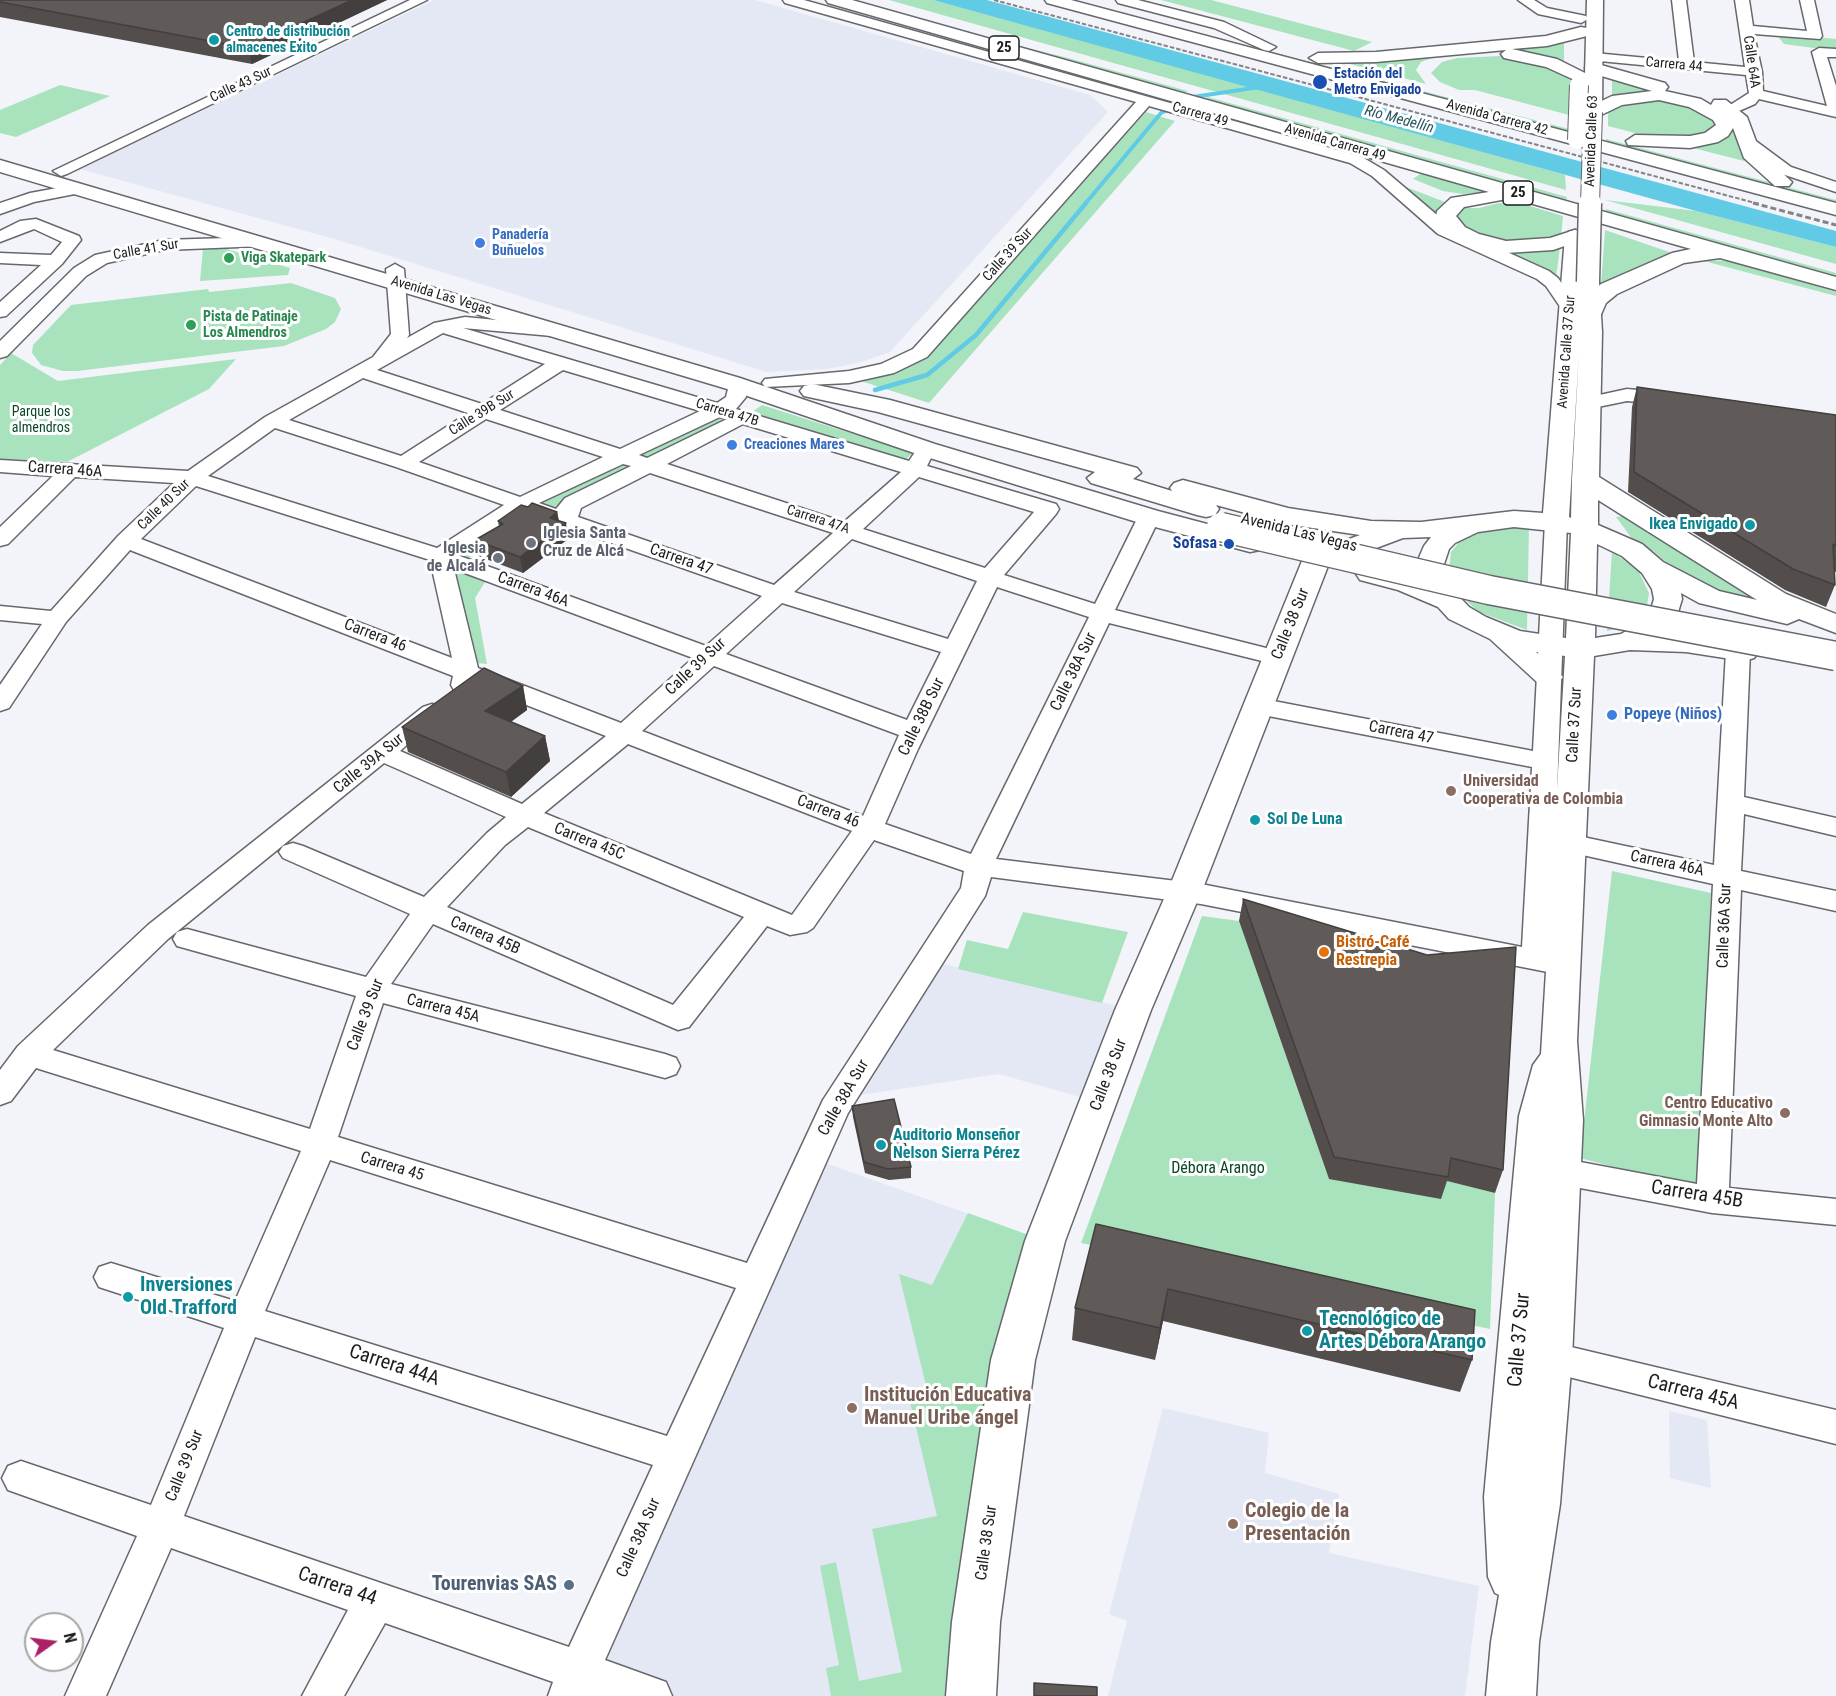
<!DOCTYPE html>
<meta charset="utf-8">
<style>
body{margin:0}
#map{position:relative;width:1836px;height:1696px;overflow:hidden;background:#f2f4fa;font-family:"Roboto Condensed",sans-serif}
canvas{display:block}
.north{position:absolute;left:24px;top:1612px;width:60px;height:60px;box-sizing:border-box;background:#fff;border:2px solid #a4a5a5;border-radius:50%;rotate:76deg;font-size:16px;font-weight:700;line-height:24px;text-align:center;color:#1c1d1f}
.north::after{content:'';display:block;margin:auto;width:21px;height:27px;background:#aa2167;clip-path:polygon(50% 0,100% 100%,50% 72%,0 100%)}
</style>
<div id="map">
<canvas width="1836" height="1696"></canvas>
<div class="north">N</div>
</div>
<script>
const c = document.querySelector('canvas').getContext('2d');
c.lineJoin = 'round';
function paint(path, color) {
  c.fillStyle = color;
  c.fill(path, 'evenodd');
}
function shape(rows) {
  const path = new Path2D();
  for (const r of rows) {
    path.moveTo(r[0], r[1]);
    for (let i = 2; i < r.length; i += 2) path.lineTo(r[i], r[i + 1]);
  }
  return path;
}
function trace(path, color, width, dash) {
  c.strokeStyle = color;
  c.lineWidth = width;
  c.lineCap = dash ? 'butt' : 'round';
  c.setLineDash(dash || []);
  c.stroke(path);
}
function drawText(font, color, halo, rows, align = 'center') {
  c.font = font + ' "Roboto Condensed",sans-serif';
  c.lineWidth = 6;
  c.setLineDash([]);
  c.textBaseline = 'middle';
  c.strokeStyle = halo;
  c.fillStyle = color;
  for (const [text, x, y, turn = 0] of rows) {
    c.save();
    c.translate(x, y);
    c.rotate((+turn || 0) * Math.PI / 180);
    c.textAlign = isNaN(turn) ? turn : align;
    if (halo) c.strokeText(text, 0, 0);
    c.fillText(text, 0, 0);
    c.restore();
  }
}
paint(shape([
 [434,0,755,0,1090,95,1108,112,890,352,858,363,827,369,767,372,338,240,80,169],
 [927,960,1118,1006,1080,1097,999,1074,853,1096],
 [811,1158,1045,1241,971,1696,652,1696,579,1671],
 [1163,1408,1269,1433,1265,1473,1339,1494,1329,1553,1479,1586,1465,1696,1108,1696,1127,1621,1109,1614],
 [1669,1411,1707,1420,1711,1488,1670,1478]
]), '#e4e7f4');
paint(shape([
 [889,0,933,0,1377,121,1565,175,1566,190],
 [1060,0,1072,0,1569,129,1569,134],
 [1161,0,1211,0,1372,42,1354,51],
 [957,30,1068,58,1188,91,1180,95],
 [1775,33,1836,39,1836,51,1784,44],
 [1564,42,1564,64,1503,50,1443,54,1421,62,1416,70,1426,84,1339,61],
 [1500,56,1530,60,1574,77,1569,115,1475,90,1459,90,1440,82,1431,73,1442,62,1457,58],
 [1612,78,1707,101,1721,108,1732,115,1742,155,1748,162,1685,146,1719,139,1722,113,1647,92,1612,97],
 [60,85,110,96,16,137,0,133,0,110],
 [1208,97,1567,197,1566,201,1200,100],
 [1638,100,1673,100,1708,114,1718,125,1711,133,1662,140,1608,126,1608,111],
 [1146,112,1175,121,929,403,861,381,906,368,932,353,970,306],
 [1606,139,1836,200,1836,205,1605,143],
 [1423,172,1491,192,1463,194,1443,191,1413,179],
 [1393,182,1445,202,1441,207,1471,240,1560,247,1556,277,1466,239],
 [1605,200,1696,211,1836,247,1836,264],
 [1499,203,1530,206,1563,216,1561,237,1547,242,1492,241,1461,227,1455,219,1458,208,1479,208],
 [1606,209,1836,273,1836,279,1605,213],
 [1605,230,1675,254,1601,285],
 [220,247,290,268,288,275,200,281,203,248],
 [1700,260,1731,261,1836,292,1836,296],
 [291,283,335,298,341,309,335,322,326,329,284,346,77,371,63,371,41,365,32,353,33,345,71,305,208,289,209,292],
 [11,353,58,381,236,359,209,389,67,462,0,459,0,365],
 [762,405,913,453,904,461,752,412],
 [709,414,735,422,548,510,499,536,471,555,469,559,500,570,487,579,475,598,487,664,467,662,447,573,465,540],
 [1632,515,1761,598,1759,604,1686,579,1653,551,1633,540,1616,517],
 [1506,526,1529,526,1527,630,1479,612,1453,589,1449,571,1451,552,1463,537],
 [1612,551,1639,572,1649,593,1646,612,1630,625,1607,631],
 [1612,871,1711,893,1696,1189,1580,1158],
 [1023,912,1128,932,1102,1003,958,969,967,940,1008,949],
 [1202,916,1239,921,1329,1179,1444,1180,1495,1193,1490,1329,1081,1243],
 [968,1213,1045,1241,971,1696,831,1696,826,1668,839,1665,820,1566,836,1562,859,1681,902,1672,872,1529,937,1516,909,1398,928,1394,899,1274,932,1285]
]), '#a9e3bd');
paint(shape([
 [933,0,987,0,1836,231,1836,247,1696,211]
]), '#61cbe6');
trace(shape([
 [1085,204,1161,113,1193,97,1260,87]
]), '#61cbe6', 4);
trace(shape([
 [875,390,927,375,976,335,1086,203]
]), '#61cbe6', 4.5);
const minor = shape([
 [410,0,427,0,67,174,61,176,53,171,410,0],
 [783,0,804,0,1362,157,1384,170,1450,226,1549,271,1558,278,1578,307,1575,311,1563,311,1546,286,1537,279,1438,234,1372,176,1350,163,1149,106,927,357,894,373,849,383,765,387,762,383,765,379,849,371,881,364,913,349,1136,102,785,3,783,0],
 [1116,0,1138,0,1224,22,1276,47,1269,51,1264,50,1214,28,1118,3,1116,0],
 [1518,0,1534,0,1547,8,1586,16,1588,19,1581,23,1538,14,1518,0],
 [1672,0,1686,0,1694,62,1745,67,1735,0,1749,0,1753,26,1807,31,1800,0,1814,0,1822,36,1820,39,1754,34,1762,72,1763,91,1827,106,1812,52,1819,48,1836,49,1836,57,1827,57,1836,86,1836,117,1759,99,1755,104,1732,114,1727,113,1725,110,1727,107,1749,93,1746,75,1589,60,1589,54,1594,53,1679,61,1672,0],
 [1745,133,1791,167,1836,182,1836,192,1779,173,1740,141,1737,138,1745,133],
 [79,184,85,186,87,189,85,192,34,202,0,214,0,203,30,193,79,184],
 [36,219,79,236,81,240,62,264,6,316,0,317,0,302,41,265,0,263,0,253,51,255,62,242,34,229,0,242,0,231,20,221,36,219],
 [258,237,267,242,264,246,164,250,107,263,86,276,7,356,0,358,0,341,74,268,95,255,164,240,258,237],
 [395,264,404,269,409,335,407,338,434,323,465,317,559,326,561,330,552,336,463,328,717,403,726,397,730,381,744,381,747,385,746,397,736,409,909,461,915,452,929,452,932,456,927,466,1056,504,1059,509,1056,514,1004,575,1095,604,1138,517,1141,512,1149,511,1157,512,1160,517,1115,610,1286,653,1290,658,1286,663,1278,665,1109,623,996,859,1201,884,1522,947,1532,767,1258,714,1249,711,1246,706,1249,701,1258,698,1533,751,1545,522,1548,517,1556,516,1564,517,1567,522,1551,952,1573,958,1577,965,1573,972,1563,975,1201,904,991,877,985,896,848,1113,605,1660,666,1682,672,1696,548,1696,553,1682,385,1623,344,1696,302,1696,348,1610,171,1548,106,1696,65,1696,137,1536,8,1490,2,1478,8,1466,21,1461,151,1505,224,1328,99,1287,94,1277,99,1267,111,1263,235,1301,301,1151,36,1068,11,1101,0,1105,0,1070,18,1046,148,925,423,707,432,704,441,707,444,712,400,751,522,804,606,736,475,685,472,690,463,692,454,690,451,685,453,676,130,550,66,622,9,708,0,711,0,685,42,624,0,620,0,606,51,611,118,536,174,483,75,477,8,544,0,546,0,527,53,476,0,472,0,460,188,471,265,417,373,357,391,334,386,269,395,264],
 [443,333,545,364,482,404,377,370,443,333],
 [563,370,700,411,620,449,500,410,563,370],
 [363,378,468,413,401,456,289,420,363,378],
 [720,417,727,419,647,458,639,455,720,417],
 [486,419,603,457,520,497,419,462,486,419],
 [743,424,901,472,844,522,667,464,743,424],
 [275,428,396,467,504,505,437,548,208,476,275,428],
 [623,464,631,466,565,498,556,509,539,503,623,464],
 [650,473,833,533,774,585,578,517,581,508,650,473],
 [919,477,1034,512,985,568,863,529,919,477],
 [196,486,430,560,452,658,141,539,196,486],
 [523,512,762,596,706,646,457,555,523,512],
 [852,539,977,581,948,639,794,592,852,539],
 [454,569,693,658,621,723,478,668,454,569],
 [997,587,1089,617,971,854,885,824,918,749,997,587],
 [782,603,941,652,907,720,726,654,782,603],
 [714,666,899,735,863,816,642,731,714,666],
 [628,744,852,831,792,915,544,813,628,744],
 [384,763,506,817,487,833,424,897,303,846,293,843,283,846,279,852,283,858,410,914,366,977,187,929,177,932,173,939,177,946,356,996,310,1129,53,1050,168,939,384,763],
 [528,827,744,917,673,1005,447,907,505,845,528,827],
 [874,840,964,871,961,888,823,1100,747,1263,338,1137,383,1003,665,1078,676,1074,680,1066,676,1058,665,1054,391,984,433,924,678,1030,689,1027,767,926,790,935,807,932,813,928,874,840],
 [330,1160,736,1288,667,1436,265,1311,330,1160],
 [255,1337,653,1465,569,1647,184,1516,255,1337],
 [1627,389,1670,393,1680,399,1670,405,1627,401,1588,409,1578,403,1581,399,1627,389],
 [1738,644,1746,646,1750,651,1744,797,1836,818,1836,836,1744,814,1741,871,1836,891,1836,911,1741,890,1729,1188,1836,1199,1836,1225,1712,1213,1559,1184,1548,1180,1543,1171,1548,1162,1559,1158,1697,1184,1713,884,1569,852,1559,849,1556,843,1559,837,1569,834,1714,865,1726,651,1730,646,1738,644],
 [1550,1342,1836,1410,1836,1444,1537,1369,1532,1358,1537,1347,1550,1342]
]);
const major = shape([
 [1587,0,1603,0,1602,112,1593,117,1584,112,1587,0],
 [0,160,740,378,935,444,1158,511,1260,538,1263,544,1260,550,1250,552,1140,523,917,454,724,388,0,172,0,160],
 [1575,230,1582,232,1585,236,1583,277,1596,277,1599,282,1602,332,1599,477,1786,594,1836,614,1836,633,1799,619,1787,624,1699,603,1681,593,1682,599,1676,619,1663,634,1686,634,1754,646,1759,652,1754,658,1744,661,1686,652,1630,650,1594,656,1577,1041,1583,1120,1572,1358,1560,1504,1539,1642,1536,1696,1486,1696,1491,1642,1499,1595,1495,1593,1488,1577,1484,1497,1519,1116,1533,1065,1541,1054,1565,656,1536,652,1563,677,1558,683,1548,686,1538,683,1490,639,1449,619,1438,607,1398,590,1360,580,1356,574,1360,568,1370,566,1417,578,1415,567,1424,546,1431,537,1403,538,1328,566,1205,883,1151,1010,1065,1241,1035,1360,1000,1622,996,1696,946,1696,952,1622,991,1360,1025,1241,1115,1010,1171,883,1302,561,1306,555,1360,535,1286,524,1216,505,1219,509,1215,515,1206,517,1197,515,1091,483,1087,478,1095,472,878,412,804,396,800,391,804,386,812,384,890,400,1137,468,1141,473,1133,479,1172,491,1170,488,1174,483,1183,480,1288,508,1371,521,1421,522,1514,511,1543,513,1565,236,1568,232,1575,230],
 [1579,352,1572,480,1571,518,1569,517,1579,352],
 [1598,500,1757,600,1719,591,1663,562,1642,544,1598,525,1598,500],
 [1514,527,1571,533,1566,638,1520,631,1486,617,1469,607,1449,586,1445,578,1443,567,1449,549,1455,543,1478,532,1514,527],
 [1597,544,1622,556,1642,573,1652,589,1654,599,1649,616,1644,621,1621,634,1595,638,1597,544]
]);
const highway = shape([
 [826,0,852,0,1836,277,1836,290,1720,258,1684,263,1617,294,1606,303,1599,319,1583,319,1580,314,1585,300,1601,284,1672,253,1691,249,1512,198,1464,207,1456,216,1465,227,1479,234,1506,241,1550,238,1575,230,1582,232,1585,236,1582,240,1553,250,1506,253,1465,243,1451,235,1436,217,1437,211,1451,198,1489,192,828,3,826,0],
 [1045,0,1071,0,1836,203,1836,215,1047,3,1045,0],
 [1581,27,1587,28,1589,32,1587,36,1547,46,1512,49,1557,59,1585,73,1588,77,1585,81,1579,82,1546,67,1504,58,1501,54,1506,50,1376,62,1318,63,1309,58,1318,53,1376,52,1546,36,1581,27],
 [1594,63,1665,83,1668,87,1665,91,1701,99,1711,105,1714,100,1726,100,1747,117,1760,152,1792,182,1789,186,1775,186,1744,158,1733,128,1728,136,1718,142,1690,148,1628,145,1626,141,1635,135,1690,136,1705,133,1716,125,1713,120,1689,107,1659,100,1622,105,1599,116,1587,116,1584,112,1587,108,1612,96,1652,91,1588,72,1585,68,1588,64,1594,63]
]);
trace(minor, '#67686d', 3);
trace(major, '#67686d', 3);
trace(highway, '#67686d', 3);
paint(minor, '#fff');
paint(major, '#fff');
paint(highway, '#fff');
trace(shape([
 [994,0,1759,204]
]), '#838488', 2, [4.5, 2]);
trace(shape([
 [1753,203,1836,225]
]), '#838488', 3, [6, 3]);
const majorBridgeFar2 = shape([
 [1577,140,1579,85],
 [1590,204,1593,112]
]);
const majorBridgeFar1 = shape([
 [1588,282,1590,203]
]);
const majorBridge = shape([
 [1221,527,1489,590,1836,656]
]);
trace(majorBridgeFar2, '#67686d', 20, []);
trace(majorBridgeFar1, '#67686d', 25, []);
trace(majorBridge, '#67686d', 31, []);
trace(majorBridgeFar2, '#fff', 18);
trace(majorBridgeFar1, '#fff', 22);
trace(majorBridge, '#fff', 28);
paint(shape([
 [0,0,387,0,252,64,0,17],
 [1637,387,1836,415,1836,572,1834,571,1835,585,1826,607,1785,590,1628,492,1632,407],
 [528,507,557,512,559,521,568,539,523,573,478,556,475,540,499,527,498,521],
 [523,686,527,710,511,722,545,736,550,761,511,797,408,752,402,727],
 [1243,899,1503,1170,1495,1193,1447,1181,1441,1199,1329,1179,1239,921],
 [852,1106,911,1167,911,1178,889,1180,865,1173,853,1117],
 [1096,1224,1472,1360,1460,1392,1163,1321,1155,1360,1072,1340,1075,1308]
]), '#534d4c');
paint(shape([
 [352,0,387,0,252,64,248,48],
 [557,512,560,527,566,523,568,539,523,573,520,557,550,518],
 [523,686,527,710,490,736,485,711],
 [545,736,550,761,511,797,506,772],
 [1168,1289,1163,1321,1155,1360,1160,1328]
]), '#433f3e');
const building = shape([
 [0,0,352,0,248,48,0,2,0,0],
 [1637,387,1836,415,1836,546,1833,544,1835,585,1793,569,1634,472,1637,387],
 [532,503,557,512,550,518,566,523,520,557,475,540,503,524,498,521,521,505,528,507,532,503],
 [484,668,523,686,485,711,545,736,506,772,402,727,484,668],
 [1243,899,1427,955,1516,947,1503,1170,1451,1158,1448,1177,1334,1157,1243,899],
 [894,1099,911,1167,888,1169,864,1162,852,1106,894,1099],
 [1096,1224,1475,1310,1472,1360,1168,1289,1160,1328,1075,1308,1096,1224],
 [1034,1683,1097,1687,1097,1696,1034,1696,1034,1683]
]);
paint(building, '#605a58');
trace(building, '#433f3e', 1.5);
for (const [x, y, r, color] of [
 [214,40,6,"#0f9aa8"],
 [1320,82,8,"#1a4fb4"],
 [480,243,6,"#3f7fe0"],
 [229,258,6,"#2e9e5b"],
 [191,325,6,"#2e9e5b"],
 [732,445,6,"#3f7fe0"],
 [1750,525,6,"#0f9aa8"],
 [531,543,6,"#6b7280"],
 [1229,544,6,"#1a4fb4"],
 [498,558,6,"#6b7280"],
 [1612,715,6,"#3f7fe0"],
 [1451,791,6,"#8d6e63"],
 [1255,820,6,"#0f9aa8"],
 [1324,952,6,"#e8710a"],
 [1785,1113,6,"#8d6e63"],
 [881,1145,6,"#0f9aa8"],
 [128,1297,6,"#0f9aa8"],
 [1307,1331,6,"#0f9aa8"],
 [852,1408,6,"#8d6e63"],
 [1233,1524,6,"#8d6e63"],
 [569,1585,6,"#5c6f8a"]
]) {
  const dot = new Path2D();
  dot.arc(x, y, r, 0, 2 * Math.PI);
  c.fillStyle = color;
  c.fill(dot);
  trace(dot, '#fff', 2);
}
drawText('bold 14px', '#0d838f', '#fff', [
 ["Centro de distribución",226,32],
 ["almacenes Exito",226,48]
], 'left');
drawText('14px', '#1c1d1f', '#fff', [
 ["Calle 64A",1751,62,82],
 ["Carrera 44",1674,65,5],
 ["Calle 43 Sur",241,85,-25],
 ["Carrera 49",1200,115,16],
 ["Avenida Carrera 42",1497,118,15],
 ["Avenida Calle 63",1592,141,-88],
 ["Avenida Carrera 49",1335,143,16],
 ["Calle 41 Sur",146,250,-10],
 ["Calle 39 Sur",1008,255,-48],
 ["Avenida Las Vegas",441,296,17],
 ["Avenida Calle 37 Sur",1567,352,-86],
 ["Calle 39B Sur",482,413,-32],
 ["Carrera 47B",727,413,17],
 ["Calle 40 Sur",164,505,-44],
 ["Carrera 47A",818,520,18]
]);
drawText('bold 14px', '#164399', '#fff', [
 ["Estación del",1334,74],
 ["Metro Envigado",1334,90]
], 'left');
drawText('bold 14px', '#366cbe', '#fff', [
 ["Panadería",492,235],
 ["Buñuelos",492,251],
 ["Creaciones Mares",744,445]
], 'left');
drawText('bold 14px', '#27864d', '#fff', [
 ["Viga Skatepark",241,258],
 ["Pista de Patinaje",203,317],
 ["Los Almendros",203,333]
], 'left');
drawText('14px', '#094728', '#fff', [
 ["Parque los",41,412],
 ["almendros",41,428]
]);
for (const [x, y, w] of [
 [1004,48,30],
 [1518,193,30]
]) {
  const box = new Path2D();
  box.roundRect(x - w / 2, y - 12, w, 24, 4.5);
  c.fillStyle = '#fff';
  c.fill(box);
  trace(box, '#1c1d1f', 1.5);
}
drawText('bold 15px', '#1c1d1f', null, [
 ["25",1004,48],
 ["25",1518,193]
]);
drawText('italic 15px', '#285662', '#fff', [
 ["Río Medellín",1399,120,15]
]);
drawText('16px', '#1c1d1f', '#fff', [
 ["Carrera 46A",65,470,4],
 ["Avenida Las Vegas",1299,533,14],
 ["Carrera 47",681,560,19],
 ["Carrera 46A",533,590,20],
 ["Calle 38 Sur",1291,624,-68],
 ["Carrera 46",375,636,21],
 ["Calle 39 Sur",696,667,-43],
 ["Calle 38A Sur",1074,672,-64],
 ["Calle 38B Sur",922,717,-64],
 ["Calle 37 Sur",1575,725,-87],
 ["Carrera 47",1401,733,11],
 ["Calle 39A Sur",369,764,-39],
 ["Carrera 46",828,812,21],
 ["Carrera 45C",589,842,22],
 ["Carrera 46A",1667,864,12],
 ["Calle 36A Sur",1725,926,-88],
 ["Carrera 45B",485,936,23],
 ["Carrera 45A",443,1009,14],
 ["Calle 39 Sur",366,1015,-69],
 ["Calle 38 Sur",1109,1075,-69],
 ["Calle 38A Sur",844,1098,-60],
 ["Carrera 45",392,1167,17],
 ["Calle 39 Sur",185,1466,-68],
 ["Calle 38A Sur",639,1538,-66],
 ["Calle 38 Sur",987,1543,-82]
]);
drawText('bold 16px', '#0d838f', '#fff', [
 ["Ikea Envigado",1738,525,"right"],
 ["Sol De Luna",1267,820],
 ["Auditorio Monseñor",893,1136],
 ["Nelson Sierra Pérez",893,1154]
], 'left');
drawText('bold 16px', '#5b616d', '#fff', [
 ["Iglesia Santa",543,534],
 ["Cruz de Alcá",543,552],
 ["Iglesia",486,549,"right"],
 ["de Alcalá",486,567,"right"]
], 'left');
drawText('bold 16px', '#164399', '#fff', [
 ["Sofasa",1217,544]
], 'right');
drawText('bold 16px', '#366cbe', '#fff', [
 ["Popeye (Niños)",1624,715]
], 'left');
drawText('bold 16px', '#785e54', '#fff', [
 ["Universidad",1463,782],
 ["Cooperativa de Colombia",1463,800],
 ["Centro Educativo",1773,1104,"right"],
 ["Gimnasio Monte Alto",1773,1122,"right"]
], 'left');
drawText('bold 16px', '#c56008', '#fff', [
 ["Bistró-Café",1336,943],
 ["Restrepia",1336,961]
], 'left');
drawText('16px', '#094728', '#fff', [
 ["Débora Arango",1218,1169]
]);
drawText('20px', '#1c1d1f', '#fff', [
 ["Carrera 45B",1697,1195,9],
 ["Calle 37 Sur",1520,1340,-85],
 ["Carrera 44A",394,1366,18],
 ["Carrera 45A",1693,1393,14],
 ["Carrera 44",337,1587,19]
]);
drawText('bold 20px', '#0d838f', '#fff', [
 ["Inversiones",140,1286],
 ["Old Trafford",140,1309],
 ["Tecnológico de",1319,1320],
 ["Artes Débora Arango",1319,1343]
], 'left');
drawText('bold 20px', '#785e54', '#fff', [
 ["Institución Educativa",864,1396],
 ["Manuel Uribe ángel",864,1419],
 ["Colegio de la",1245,1512],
 ["Presentación",1245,1535]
], 'left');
drawText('bold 20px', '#4e5e75', '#fff', [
 ["Tourenvias SAS",557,1585]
], 'right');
</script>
